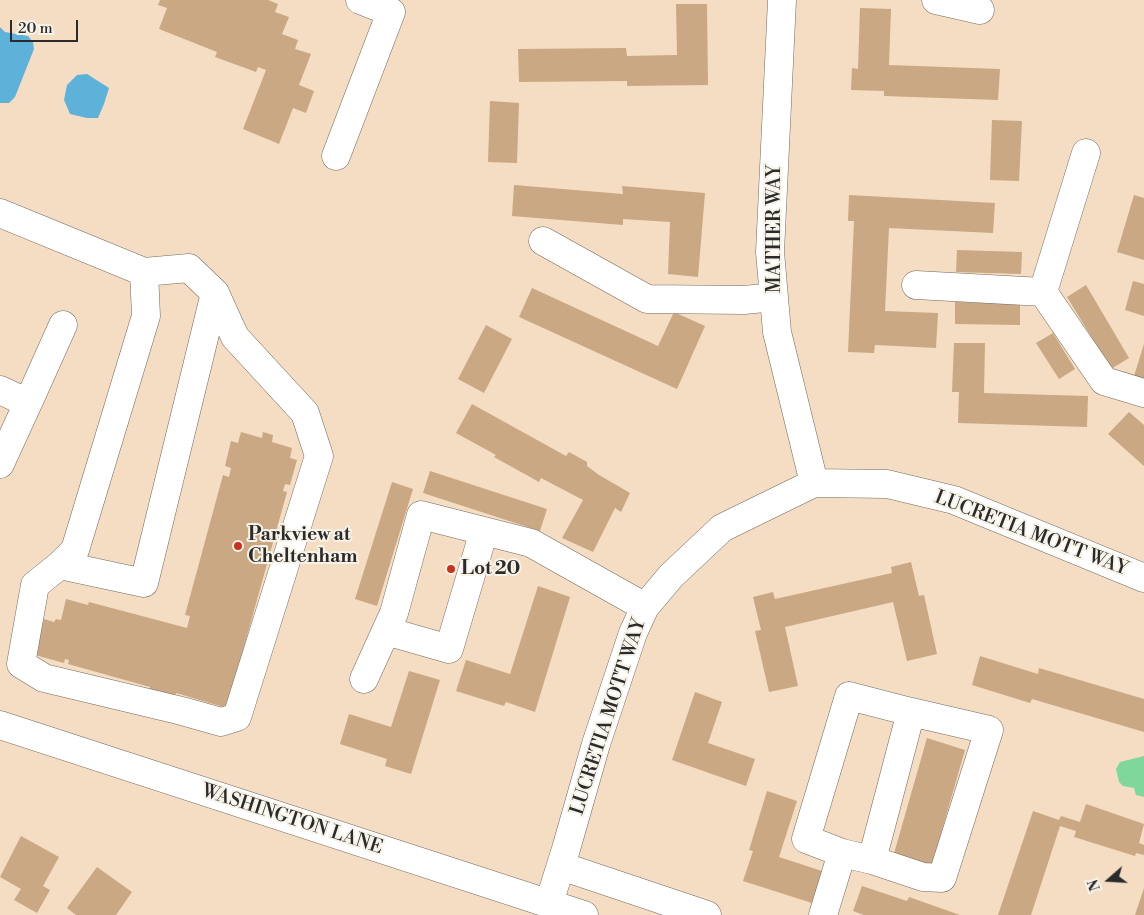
<!DOCTYPE html>
<style>
body{margin:0}
#map{position:relative;width:1144px;height:915px;overflow:hidden;background:#f4ddc2;font-family:"Libre Bodoni",serif}
canvas{display:block}
.north{position:absolute;left:1084px;top:855px;width:50px;height:50px;-webkit-text-stroke:4px #f7f3e8;paint-order:stroke;rotate:251deg;font-size:14px;font-weight:700;line-height:20px;text-align:center;color:#2b2b2b}
.north::after{content:'';display:block;margin:auto;width:18px;height:22px;background:#2b2b2b;clip-path:polygon(50% 0,100% 100%,50% 72%,0 100%)}
.scale{position:absolute;left:10px;top:20px;width:68px;height:22px;box-sizing:border-box;border:2px solid #2b2b2b;border-top:0;padding-left:6px;font-size:15px;line-height:18px;white-space:nowrap;color:#2b2b2b;-webkit-text-stroke:4px #f7f3e8;paint-order:stroke}
</style>
<div id="map">
<canvas width="1144" height="915"></canvas>
<div class="north">N</div>
<div class="scale">20 m</div>
</div>
<script>
const c = document.querySelector('canvas').getContext('2d');
c.lineJoin = 'round';
function paint(path, color) {
  c.fillStyle = color;
  c.fill(path, 'evenodd');
}
function shape(rows) {
  const path = new Path2D();
  for (const r of rows) {
    path.moveTo(r[0], r[1]);
    for (let i = 2; i < r.length; i += 2) path.lineTo(r[i], r[i + 1]);
  }
  return path;
}
function trace(path, color, width, dash) {
  c.strokeStyle = color;
  c.lineWidth = width;
  c.lineCap = dash ? 'butt' : 'round';
  c.setLineDash(dash || []);
  c.stroke(path);
}
function drawText(font, color, halo, rows, align = 'center') {
  c.font = font + ' "Libre Bodoni",serif';
  c.lineWidth = 4;
  c.setLineDash([]);
  c.textBaseline = 'middle';
  c.strokeStyle = halo;
  c.fillStyle = color;
  for (const [text, x, y, turn = 0] of rows) {
    c.save();
    c.translate(x, y);
    c.rotate((+turn || 0) * Math.PI / 180);
    c.textAlign = isNaN(turn) ? turn : align;
    if (halo) c.strokeText(text, 0, 0);
    c.fillText(text, 0, 0);
    c.restore();
  }
}
paint(shape([
 [1144,756,1144,797,1136,795,1134,788,1123,786,1119,782,1116,769,1120,762]
]), '#7fd79b');
paint(shape([
 [0,27,5,32,28,36,33,42,34,49,15,97,9,103,0,103],
 [87,74,109,88,104,104,98,118,87,118,70,114,64,100,67,85,77,75]
]), '#5eb2da');
paint(shape([
 [160,0,268,0,278,4,275,12,289,17,282,34,298,40,295,49,311,54,299,85,314,91,306,113,293,108,279,144,243,129,266,70,258,67,256,72,215,57,217,52,159,29,167,8,158,5],
 [676,4,707,4,708,85,627,86,627,81,519,82,518,49,626,48,627,56,677,55],
 [860,8,891,9,889,65,1000,69,998,100,884,96,884,91,851,90,852,68,858,69],
 [490,101,519,103,517,163,488,162],
 [992,120,1022,121,1019,181,990,180],
 [514,185,623,194,622,186,705,193,698,277,668,274,670,222,623,219,623,225,512,216],
 [849,195,995,203,993,233,889,228,885,311,938,313,936,348,875,345,874,353,848,352,854,221,848,221],
 [1134,195,1144,198,1144,260,1117,252],
 [957,250,1022,252,1021,274,956,272],
 [1133,281,1144,284,1144,316,1125,310],
 [1086,285,1129,358,1111,369,1067,297],
 [532,288,658,346,674,312,705,326,677,389,519,317],
 [955,302,1020,303,1020,325,955,324],
 [486,325,512,339,484,393,458,379],
 [1053,333,1075,369,1059,379,1036,343],
 [954,343,985,343,984,393,1088,396,1087,427,958,423,959,392,952,392],
 [1144,344,1144,379,1134,376],
 [472,404,566,456,569,452,587,462,587,466,599,475,630,493,621,512,615,508,593,552,562,538,583,500,541,478,539,482,494,457,496,455,456,433],
 [1129,412,1144,425,1144,466,1108,434],
 [241,432,262,438,263,432,273,435,272,442,292,448,290,458,297,460,290,485,285,484,283,491,287,492,227,708,176,693,175,696,150,689,150,687,68,664,69,660,65,659,64,663,35,655,44,619,54,622,56,619,61,620,66,599,88,605,89,602,187,628,190,616,185,615,223,475,229,477,231,468,225,466,231,441,238,443],
 [430,471,547,509,540,531,423,493],
 [392,482,413,489,377,606,355,599],
 [911,562,919,596,924,595,937,654,907,661,893,602,785,627,798,686,769,692,755,631,761,630,753,597,773,592,775,599,892,573,891,567],
 [538,586,570,597,535,712,506,702,504,706,456,691,466,660,510,674],
 [980,656,1038,674,1039,668,1144,699,1144,732,1032,699,1030,703,972,685],
 [409,671,440,680,411,774,385,766,387,759,340,744,349,714,391,727],
 [695,692,722,702,708,743,755,759,746,786,672,760],
 [927,738,965,750,931,868,893,857],
 [767,791,797,801,779,857,822,871,812,903,743,881,753,851,749,850],
 [1086,804,1144,824,1139,843,1144,845,1144,855,1136,853,1135,856,1074,837,1076,831,1060,826,1031,915,998,915,1033,811,1059,820,1061,816,1080,822],
 [21,836,59,857,43,886,50,890,37,913,14,900,21,889,0,877],
 [97,867,132,892,116,915,76,915,67,908],
 [862,886,907,901,909,897,960,915,864,915,853,911],
 [1144,888,1144,915,1135,915]
]), '#c9a883');
const minor = shape([
 [782,0,770,252,777,332,814,483],
 [936,0,980,10],
 [336,156,391,12,360,0],
 [0,213,144,272,146,316,75,550,60,565,35,585,21,664,44,678,182,711,221,722,237,717,319,456,305,413,235,337,215,293],
 [543,241,647,299,744,300,774,297],
 [916,285,1043,292,1104,381,1144,393],
 [1043,292,1086,153],
 [0,390,28,403,0,464],
 [28,403,63,325],
 [60,565,144,583,215,293,189,268,144,272],
 [386,631,449,649,484,531],
 [364,679,394,613,421,515,531,543,645,607],
 [849,696,911,712,872,860,842,853,806,839,849,696],
 [872,860,923,877,942,878,989,730,911,712],
 [561,866,707,915],
 [549,903,566,849,596,744,633,633,645,607,671,576,722,528,814,483,887,484,954,500,1144,578],
 [823,915,842,853]
]);
const major = shape([
 [0,725,584,915]
]);
trace(minor, '#716960', 29);
trace(major, '#716960', 29);
trace(minor, '#fff', 28);
trace(major, '#fff', 28);
for (const [x, y, r, color] of [
 [238,546,5,"#c8321e"],
 [451,569,5,"#c8321e"]
]) {
  const dot = new Path2D();
  dot.arc(x, y, r, 0, 2 * Math.PI);
  c.fillStyle = color;
  c.fill(dot);
  trace(dot, '#f7f3e8', 2);
}
drawText('19px', '#2b2b2b', '#f7f3e8', [
 ["MATHER WAY",775,229,-90],
 ["LUCRETIA MOTT WAY",1031,534,21],
 ["LUCRETIA MOTT WAY",609,717,-72],
 ["WASHINGTON LANE",292,820,18]
]);
drawText('bold 19px', '#2b2b2b', '#f7f3e8', [
 ["Parkview at",248,535],
 ["Cheltenham",248,557],
 ["Lot 20",461,569]
], 'left');
</script>
